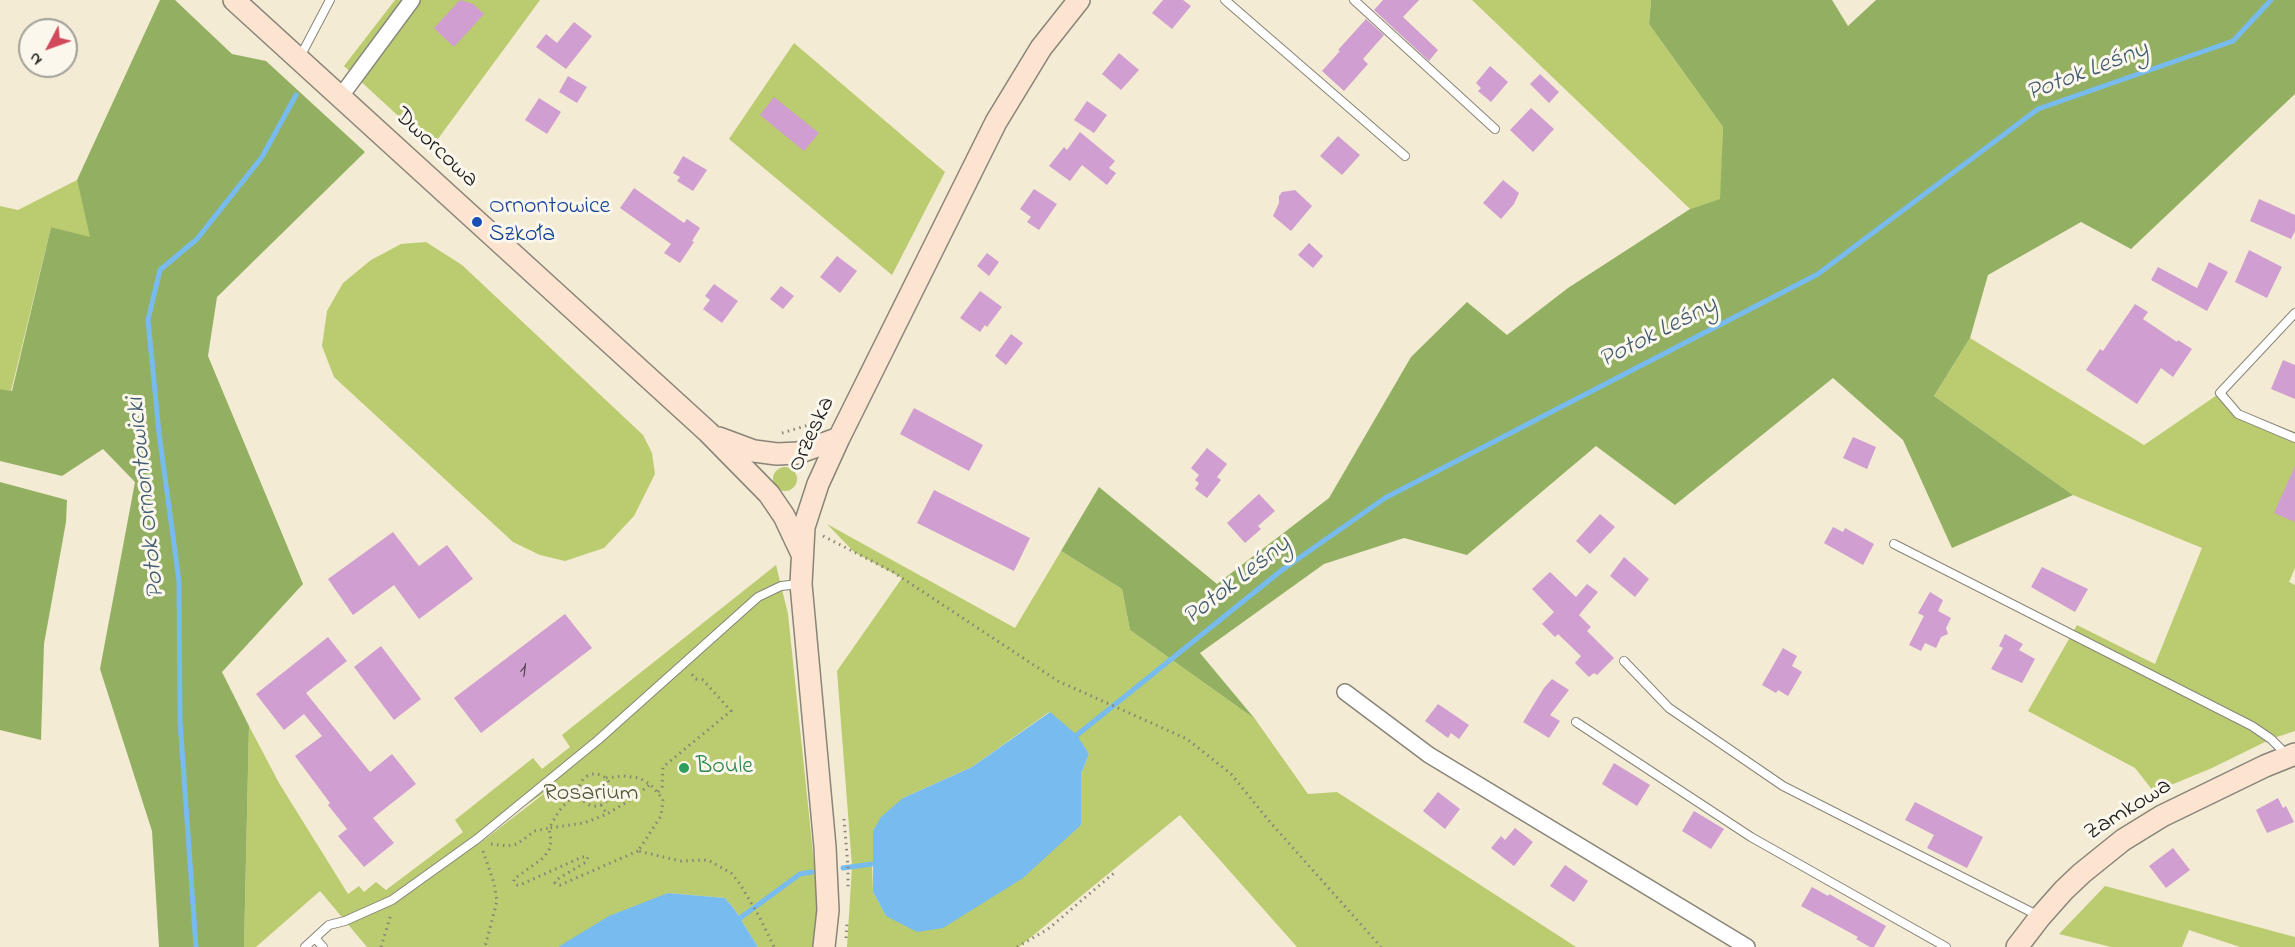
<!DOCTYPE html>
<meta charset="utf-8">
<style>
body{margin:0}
#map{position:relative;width:2295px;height:947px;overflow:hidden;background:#f3ebd3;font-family:"Indie Flower",sans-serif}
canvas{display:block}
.north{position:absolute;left:18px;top:18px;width:60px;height:60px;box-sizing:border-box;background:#fbf7ec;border:2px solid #a29f99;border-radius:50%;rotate:229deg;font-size:16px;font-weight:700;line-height:24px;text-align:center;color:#1c1c1c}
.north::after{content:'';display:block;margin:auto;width:21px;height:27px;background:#d1495b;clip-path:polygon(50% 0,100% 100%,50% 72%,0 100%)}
</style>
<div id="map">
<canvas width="2295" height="947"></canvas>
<div class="north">N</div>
</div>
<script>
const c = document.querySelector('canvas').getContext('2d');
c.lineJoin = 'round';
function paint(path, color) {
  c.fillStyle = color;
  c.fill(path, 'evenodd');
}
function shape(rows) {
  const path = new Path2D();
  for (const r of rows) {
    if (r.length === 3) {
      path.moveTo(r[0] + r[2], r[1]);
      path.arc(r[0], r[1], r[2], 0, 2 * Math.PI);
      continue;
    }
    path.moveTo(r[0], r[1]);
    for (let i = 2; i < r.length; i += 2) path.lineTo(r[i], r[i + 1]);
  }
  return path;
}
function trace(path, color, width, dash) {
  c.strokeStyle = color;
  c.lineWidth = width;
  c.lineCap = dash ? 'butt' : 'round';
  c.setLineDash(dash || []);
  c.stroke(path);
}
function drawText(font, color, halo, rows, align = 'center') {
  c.font = font + ' "Indie Flower",sans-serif';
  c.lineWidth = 6;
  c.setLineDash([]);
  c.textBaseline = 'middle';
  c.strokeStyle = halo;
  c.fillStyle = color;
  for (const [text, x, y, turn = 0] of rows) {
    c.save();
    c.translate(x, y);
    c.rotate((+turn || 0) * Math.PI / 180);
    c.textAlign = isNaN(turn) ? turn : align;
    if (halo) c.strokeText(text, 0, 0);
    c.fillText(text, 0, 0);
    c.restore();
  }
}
paint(shape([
 [395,0,540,0,432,147,344,66],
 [1472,0,1651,0,1649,24,1723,127,1721,199,1690,209],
 [794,43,945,172,892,275,729,139],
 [77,180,91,238,51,227,11,391,0,389,0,206,18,210],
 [426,242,462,265,643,435,652,453,655,474,634,516,604,548,565,561,540,555,513,542,334,377,322,346,327,311,343,283,371,260,401,244],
 [1970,338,2144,445,2220,393,2238,414,2295,432,2295,568,2289,582,2295,585,2295,731,2271,739,2212,768,2154,792,2135,768,2028,711,2077,625,2155,664,2202,548,2073,495,1934,396],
 [785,479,12],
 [827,524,1015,628,1061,551,1122,589,1130,630,1255,719,1308,794,1337,792,1576,947,1297,947,1180,815,1019,947,847,947,852,866,837,671,902,578,854,552],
 [1049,712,1089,754,1081,774,1081,825,886,916,873,892,872,864,903,798,972,767],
 [776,565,788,614,815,872,818,916,814,947,758,947,735,910,725,898,668,893,558,947,367,947,320,891,256,947,244,947,249,726,279,783,348,894,359,886,364,892,376,882,386,890,463,832,455,820,533,758,542,769,570,747,562,735],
 [554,786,480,843,453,856,453,855],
 [2105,886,2295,937,2295,947,2240,947,2189,930,2182,947,2111,947,2059,934]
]), '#bacc6f');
paint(shape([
 [160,0,175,0,232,54,266,61,365,152,217,297,208,356,303,584,222,672,249,726,244,947,159,947,152,831,100,669,135,482,103,449,62,476,0,461,0,389,12,391,51,227,90,237,77,180],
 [1651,0,1832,0,1848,26,1876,0,2295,0,2295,94,2131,249,2081,222,1988,275,1970,338,1934,396,2073,495,1952,548,1903,440,1833,378,1675,505,1596,446,1467,555,1404,538,1324,564,1200,653,1255,719,1130,630,1122,589,1061,551,1099,487,1217,584,1329,498,1411,357,1467,302,1507,335,1568,288,1690,209,1720,199,1723,127,1649,24],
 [0,482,67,500,66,522,44,644,41,740,0,730]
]), '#93b062');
paint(shape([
 [1050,712,1077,735,1089,754,1081,774,1081,825,1023,878,943,928,917,932,886,916,873,892,873,831,881,817,903,798,972,767],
 [668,893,725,898,735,910,758,947,558,947,609,916]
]), '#78bbee');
trace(shape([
 [1077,735,1282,570,1385,498,1818,274,2038,109,2233,41,2271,0],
 [843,868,872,864],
 [736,921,800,874,812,872],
 [196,947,180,721,179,581,159,433,148,320,160,270,197,239,262,157,296,95]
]), '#78bbee', 5);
paint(shape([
 [460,0,473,4,484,14,454,47,434,28],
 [1163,0,1183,0,1191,6,1172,29,1152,13],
 [1383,0,1419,0,1403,17,1438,50,1429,61,1374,10],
 [1366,19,1384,35,1363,59,1368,64,1344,91,1322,71,1340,51,1338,50],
 [574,22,592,36,566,69,536,47,546,34,557,43],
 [1119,53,1139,70,1121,90,1102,74],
 [1490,66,1508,82,1491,102,1478,91,1481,88,1476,83],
 [1540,74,1559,92,1549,103,1530,84],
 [568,76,587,87,577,103,559,92],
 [774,97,819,133,804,151,760,115],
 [539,98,561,112,547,134,525,120],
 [1087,101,1107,115,1094,133,1074,120],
 [1531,108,1554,129,1533,152,1510,130],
 [1080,132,1115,161,1109,168,1116,173,1107,185,1082,165,1070,181,1049,166,1064,147,1067,150],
 [1338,136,1360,155,1342,175,1320,156],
 [683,156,707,170,693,191,677,181,680,177,673,173],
 [1503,180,1519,193,1514,204,1501,219,1483,203],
 [634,188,684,223,687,219,700,228,692,241,694,242,680,263,664,253,671,244,620,208],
 [1034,189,1057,204,1039,230,1027,222,1031,217,1020,209],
 [1295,190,1312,206,1291,231,1273,216,1279,203,1279,196,1282,192],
 [2259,199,2295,215,2295,231,2291,239,2250,221],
 [1309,243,1323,256,1313,268,1298,255],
 [2249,250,2282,267,2267,298,2235,282],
 [987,253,999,262,989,276,977,266],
 [837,256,857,271,840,293,820,277],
 [2209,262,2228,272,2207,311,2151,280,2158,267,2197,288],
 [714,284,738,301,722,323,703,309,710,300,705,296],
 [781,286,794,296,783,309,770,299],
 [980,291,1002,307,987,327,985,325,980,332,960,318],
 [2135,304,2148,312,2143,319,2177,342,2178,340,2192,349,2173,377,2161,368,2137,404,2086,370,2100,349,2103,351],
 [1011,334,1023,343,1006,365,995,356],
 [2283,360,2295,365,2295,399,2271,389],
 [914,408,983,445,969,471,900,434],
 [1853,437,1876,447,1867,469,1843,458],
 [1207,448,1227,464,1217,477,1221,480,1207,498,1195,489,1199,483,1195,480,1199,475,1191,468],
 [2295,466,2295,522,2274,513],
 [934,490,1030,538,1014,571,917,523],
 [1259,494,1275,511,1258,526,1261,529,1245,543,1227,523],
 [1600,514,1615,527,1590,554,1576,541],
 [1833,527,1843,532,1845,528,1874,544,1863,565,1824,543],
 [393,532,419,566,447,545,473,579,419,619,394,585,353,615,328,579],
 [1624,557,1649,579,1635,597,1610,576],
 [2042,567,2088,589,2075,612,2031,587],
 [1550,572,1576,597,1587,584,1598,592,1579,615,1591,627,1587,631,1614,658,1597,675,1594,673,1589,677,1575,663,1581,656,1558,634,1555,637,1542,624,1554,612,1532,589],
 [1930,592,1943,600,1938,611,1951,618,1946,628,1948,634,1941,637,1936,648,1925,643,1921,651,1909,645,1924,616,1918,613],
 [565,614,592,648,481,733,454,698],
 [2005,634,2023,644,2019,650,2035,659,2022,683,1991,669,2003,648,1999,646],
 [328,637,347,661,306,693,370,772,392,754,416,784,373,818,394,843,364,867,338,836,347,829,328,805,330,803,295,756,322,736,304,714,284,730,256,694],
 [381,646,421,699,394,720,354,667],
 [1783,648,1797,656,1792,666,1802,672,1788,696,1778,690,1776,693,1762,685],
 [1552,679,1569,690,1550,715,1560,721,1549,738,1523,722,1544,688],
 [1438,704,1469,725,1459,739,1451,733,1448,738,1425,721],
 [1614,763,1650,785,1637,806,1602,784],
 [1438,792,1460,809,1445,829,1423,811],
 [2278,798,2283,808,2286,806,2294,822,2267,833,2256,810],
 [1915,802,1983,837,1967,868,1927,848,1934,835,1905,820],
 [1694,811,1724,829,1711,849,1682,831],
 [1515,828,1533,842,1514,866,1491,848,1501,836,1505,840],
 [2173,848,2190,870,2166,888,2149,866],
 [1565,865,1588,881,1574,902,1550,886],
 [1812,887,1828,896,1829,894,1886,926,1874,947,1870,947,1856,939,1858,937,1801,906]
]), '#d09ed0');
const lane = shape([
 [1225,0,1405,156],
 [1354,0,1495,129],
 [300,57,330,0],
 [2295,313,2220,393,2238,414,2295,438],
 [1894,544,2252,726,2271,739,2288,756],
 [1624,661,1669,708,1783,786,2039,916],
 [1576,722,1751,837,1946,947],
 [315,938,323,947],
 [305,947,329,925,345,921,392,900,477,839,598,740,758,597,781,586,799,584]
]);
const street = shape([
 [341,96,412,0],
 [1345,692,1429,755,1747,947]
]);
const secondary = shape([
 [234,0,708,432,769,494,784,516,801,552],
 [719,438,754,451,777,454,798,453,839,438],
 [824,947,828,910,825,847,801,584,804,527,818,484,839,438,996,122,1041,48,1079,0],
 [2017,947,2040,917,2064,890,2082,873,2123,840,2162,816,2265,766,2295,754]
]);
trace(lane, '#888478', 10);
trace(street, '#888478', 18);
trace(secondary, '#888478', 24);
trace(shape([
 [782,433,812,424,826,415,831,408],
 [823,536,893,572,1058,681,1187,739,1231,774,1270,822,1381,947],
 [595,790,16],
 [606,778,623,776,639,778,650,784,663,799,661,816,638,851,681,861,708,860,731,873,740,884,760,918,774,947],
 [658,792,662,787,663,767,731,711,703,680,696,679,690,672],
 [601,805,607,814],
 [844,819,848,867,848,890],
 [491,844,508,846,517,844,535,831,549,828,559,811,568,801,579,794],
 [483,851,494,883,497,901,485,947],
 [638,851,560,885,555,883,556,880,586,862,588,857,582,857,520,885,517,885,514,882,514,879,543,858,549,850,551,841,549,828,584,823,607,814,635,797,650,784],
 [846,938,847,924],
 [381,947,391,914],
 [1017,947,1048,929,1114,873]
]), '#888478', 3, [1.5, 4.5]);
trace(lane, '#fff', 8);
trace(street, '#fff', 15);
trace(secondary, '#fde4d1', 21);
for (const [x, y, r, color] of [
 [477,222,6,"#1a4fb4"],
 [684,768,6,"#2e9e5b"]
]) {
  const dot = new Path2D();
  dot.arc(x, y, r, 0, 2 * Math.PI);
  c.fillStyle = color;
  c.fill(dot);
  trace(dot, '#fbf7ec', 2);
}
drawText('21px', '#493c49', null, [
 ["1",523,673]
]);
drawText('24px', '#1c1c1c', '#fbf7ec', [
 ["Dworcowa",435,149,43],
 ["Orzeska",813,435,-65],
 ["Zamkowa",2129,811,-32]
]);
drawText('24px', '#164399', '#fbf7ec', [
 ["Ornontowice",489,208],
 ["Szkoła",489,236]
], 'left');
drawText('24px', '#27864d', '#fbf7ec', [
 ["Boule",696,768]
], 'left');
drawText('24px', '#535a39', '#fbf7ec', [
 ["Rosarium",591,795]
]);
drawText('italic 26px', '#415c70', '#fbf7ec', [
 ["Potok Leśny",2088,73,-21],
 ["Potok Leśny",1659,334,-27],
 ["Potok Ornontowicki",148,498,-96],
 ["Potok Leśny",1238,582,-38]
]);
</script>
